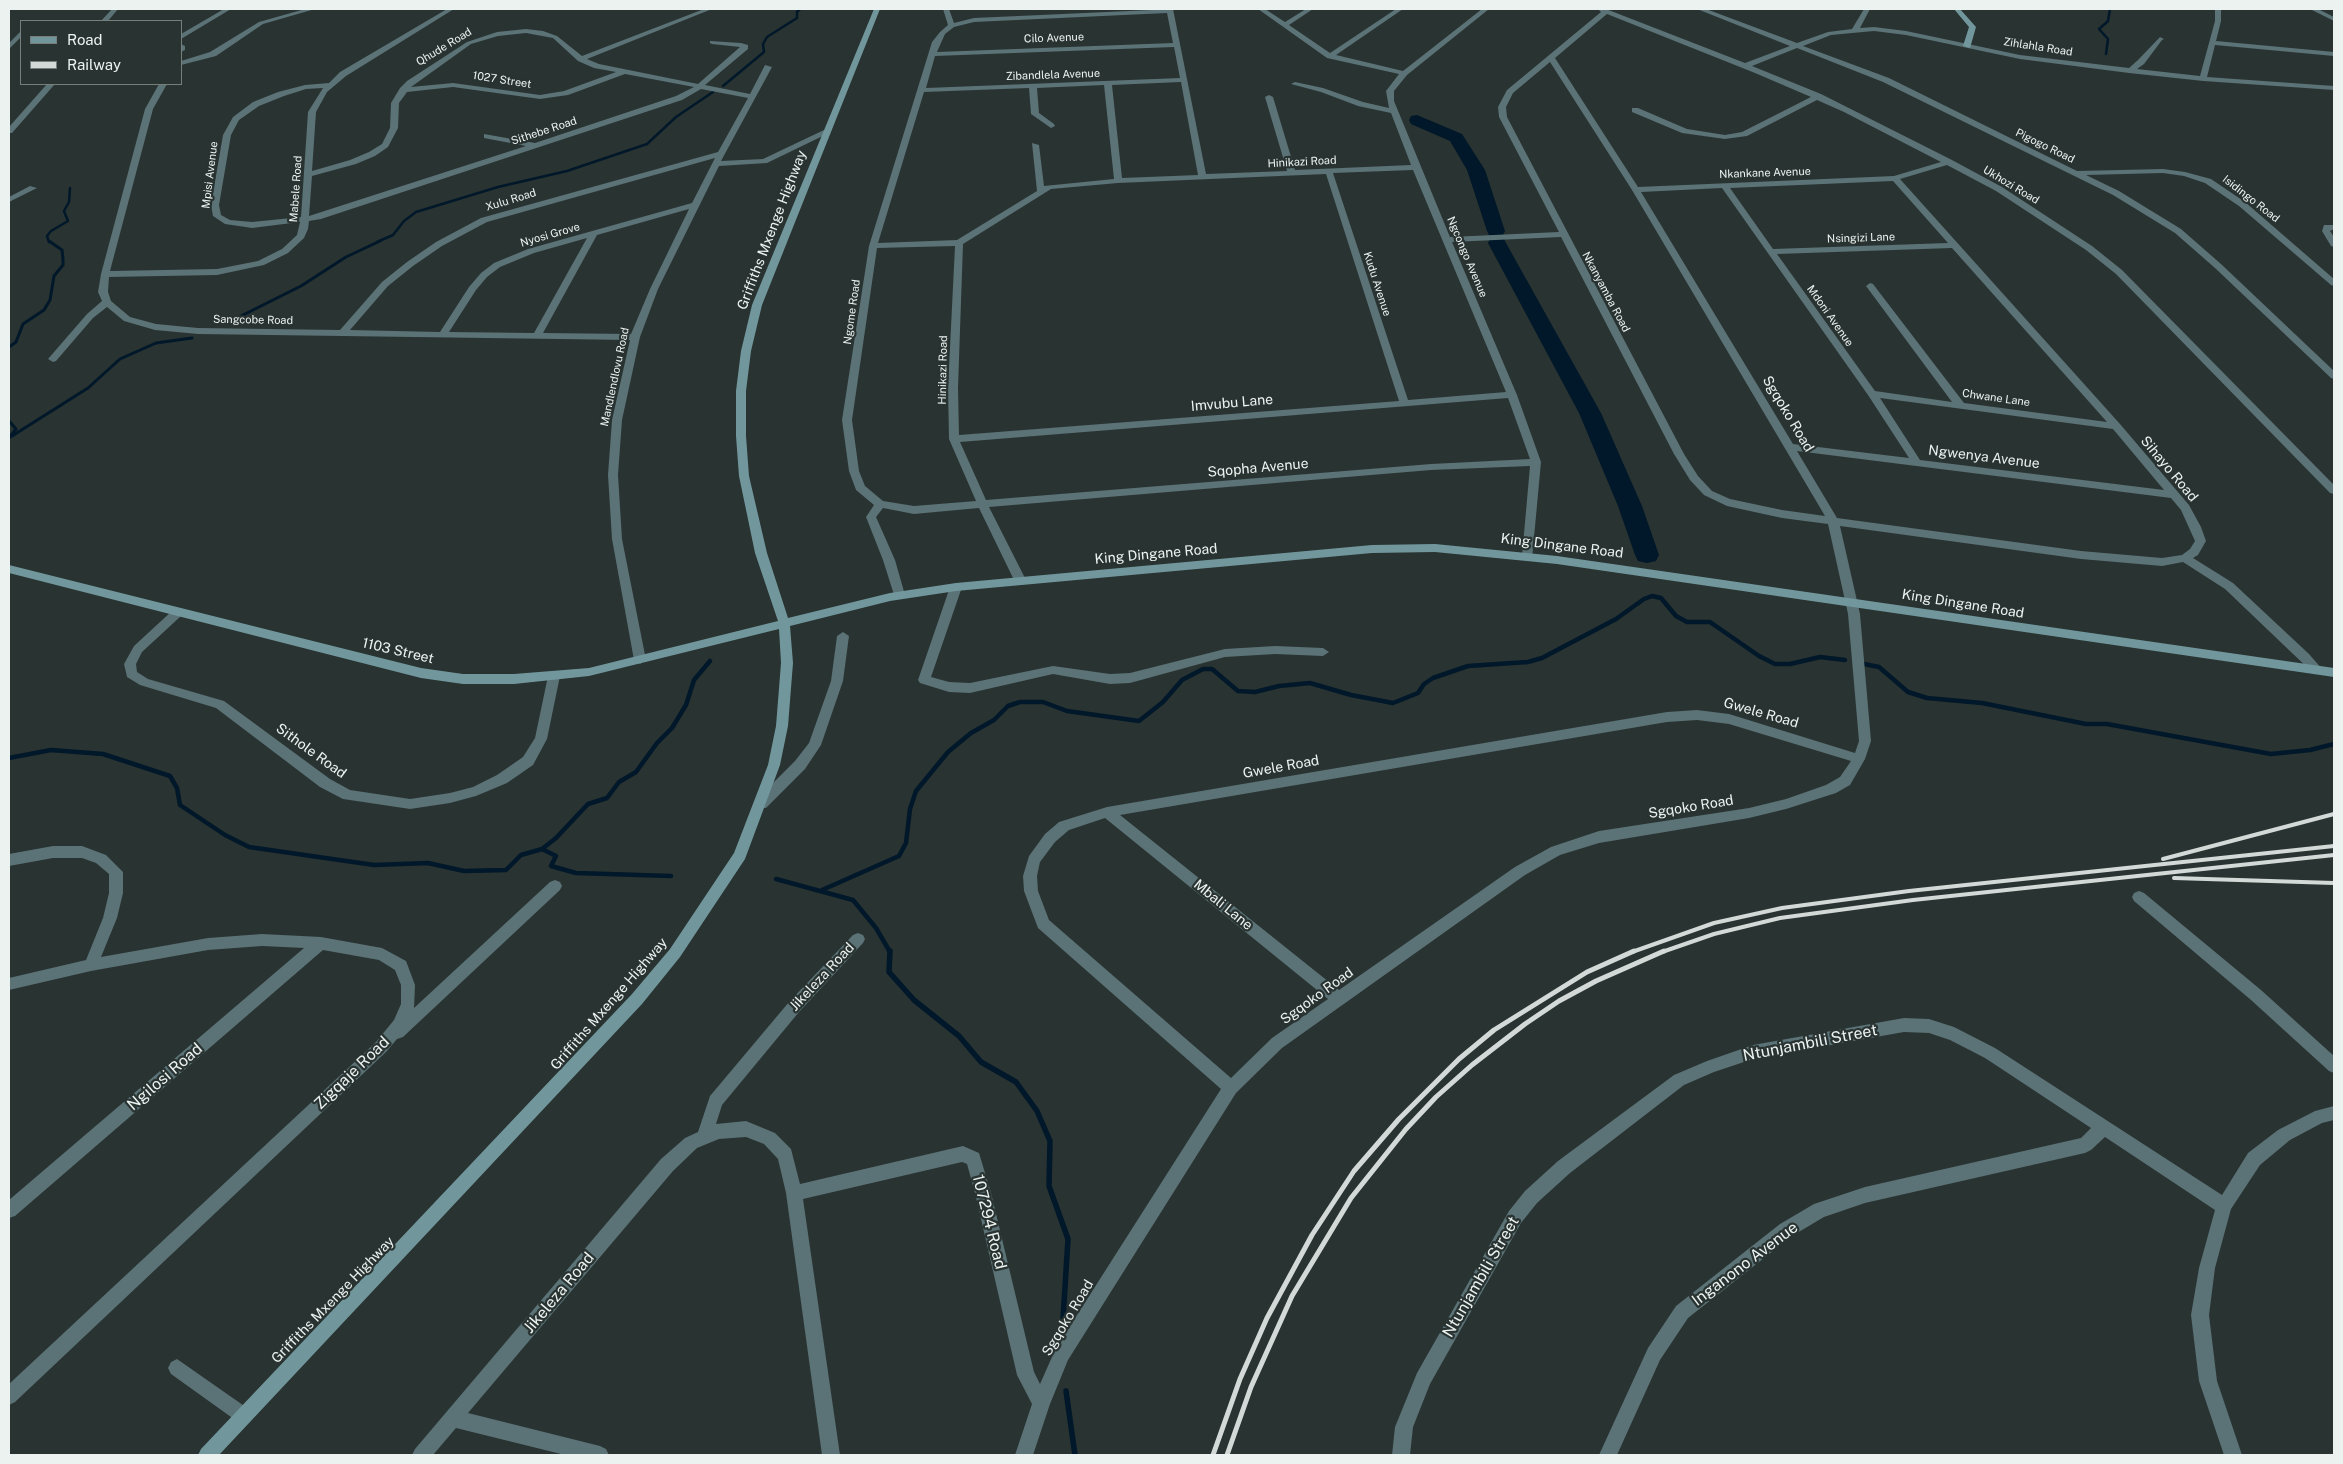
<!DOCTYPE html>
<style>
body{margin:0}
#map{position:relative;width:2343px;height:1464px;overflow:hidden;background:#293331;font-family:"Public Sans",sans-serif}
canvas{display:block}
.frame{position:absolute;inset:0;border:10px solid #ebf2f0;pointer-events:none}
.legend{position:absolute;left:20px;top:20px;width:162px;height:65px;box-sizing:border-box;background:#293331;border:1px solid #777f7d;margin:0;padding:6px 9px;list-style:none;font-size:15px;color:#ebf2f0}
.legend li{display:flex;align-items:center;gap:10px;height:25px}
.legend b{width:25px;border:1px solid #777f7d}
</style>
<div id="map">
<canvas width="2343" height="1464"></canvas>
<div class="frame"></div>
<ul class="legend">
<li><b style="height:6px;background:#71979d"></b>Road</li>
<li><b style="height:6px;background:#d2d9d7"></b>Railway</li>
</ul>
</div>
<script>
const c = document.querySelector('canvas').getContext('2d');
c.lineJoin = 'round';
function shape(rows) {
  const path = new Path2D();
  for (const r of rows) {
    path.moveTo(r[0], r[1]);
    for (let i = 2; i < r.length; i += 2) path.lineTo(r[i], r[i + 1]);
  }
  return path;
}
function trace(path, color, width, dash) {
  c.strokeStyle = color;
  c.lineWidth = width;
  c.lineCap = dash ? 'butt' : 'round';
  c.setLineDash(dash || []);
  c.stroke(path);
}
function paint(path, color) {
  c.fillStyle = color;
  c.fill(path, 'evenodd');
}
function drawText(font, color, halo, rows, align = 'center') {
  c.font = font + ' "Public Sans",sans-serif';
  c.lineWidth = 4.5;
  c.setLineDash([]);
  c.textBaseline = 'middle';
  c.strokeStyle = halo;
  c.fillStyle = color;
  for (const [text, x, y, turn = 0] of rows) {
    c.save();
    c.translate(x, y);
    c.rotate((+turn || 0) * Math.PI / 180);
    c.textAlign = isNaN(turn) ? turn : align;
    if (halo) c.strokeText(text, 0, 0);
    c.fillText(text, 0, 0);
    c.restore();
  }
}
trace(shape([
 [2106,54,2108,39,2099,29,2108,21,2110,9],
 [723,86,764,52,763,44,767,37,797,18,797,12,800,9],
 [49,242,47,236,51,231,68,221,64,211,69,202,70,188],
 [377,242,393,235,404,221,416,212,498,187,567,171,647,144,676,117,713,92]
]), '#00182a', 2.5);
trace(shape([
 [227,323,301,286,346,257,380,241],
 [9,347,16,342,23,324,44,310,50,300,54,276,63,265,63,259,62,250,49,241],
 [9,421,16,429,9,438],
 [12,436,88,388,120,359,156,343,192,338]
]), '#00182a', 3);
trace(shape([
 [1864,664,1879,667,1908,692,1927,698,1982,703,2086,724,2107,724,2271,754,2310,750,2334,744],
 [9,758,51,750,103,754,170,776,177,788,180,805,225,835,249,847,374,865,428,863,464,871,506,870,521,855,542,849,556,856,551,866,576,873,671,876],
 [542,849,556,838,588,804,607,798,619,782,636,772,657,743,672,728,686,705,694,680,710,661],
 [776,879,853,900,876,928,890,952],
 [822,890,899,856,906,843,910,809,916,791,948,752,971,733,994,720,1008,706,1020,702,1043,702,1067,711,1139,721,1163,702,1182,680,1203,669,1212,669,1238,691,1255,692,1279,686,1310,683,1351,695,1393,703,1418,693,1424,684,1433,678,1468,666,1528,662,1542,658,1616,619,1644,599,1652,596,1661,598,1676,616,1687,622,1710,622,1759,656,1775,664,1790,664,1820,657,1845,660]
]), '#00182a', 4.5);
trace(shape([
 [890,951,889,972,914,1000,959,1036,981,1062,1016,1082,1037,1111,1050,1141,1049,1186,1068,1239,1063,1319],
 [1066,1391,1075,1455]
]), '#00182a', 5.5);
paint(shape([
 [1417,115,1462,134,1485,170,1505,231,1503,235,1489,235,1487,231,1467,170,1450,141,1411,124,1409,120,1411,116,1417,115],
 [1497,237,1504,239,1506,243,1601,413,1642,506,1659,555,1656,561,1647,563,1638,561,1635,555,1618,506,1579,413,1488,243,1490,239,1497,237]
]), '#00182a');
paint(shape([
 [112,9,118,9,108,21,101,21,112,9],
 [224,9,231,9,181,39,181,34,224,9],
 [305,9,315,9,263,24,216,56,181,65,181,61,210,52,259,22,305,9],
 [447,9,454,9,346,76,327,92,316,112,312,171,350,160,369,152,382,144,390,128,391,103,400,88,407,81,467,42,497,32,526,29,543,31,557,36,582,56,704,9,712,9,587,59,599,64,698,84,740,47,712,44,710,43,710,41,741,43,748,45,748,49,705,85,750,94,765,65,772,67,721,161,763,159,824,130,831,132,767,163,719,166,658,289,640,337,622,420,618,475,622,539,646,660,640,664,634,660,612,539,608,475,612,420,630,340,198,334,155,330,124,321,107,307,93,318,56,361,53,362,48,359,87,314,102,301,98,292,101,274,145,109,159,84,167,84,153,109,110,271,217,269,258,261,282,249,297,235,300,222,252,228,225,224,213,216,211,205,223,135,233,117,253,102,278,92,305,85,329,83,340,72,447,9],
 [526,33,553,38,578,61,594,68,616,72,564,91,540,95,453,83,411,87,471,44,498,36,526,33],
 [625,74,694,87,676,96,535,143,484,134,484,138,526,146,309,216,312,176,356,164,375,156,388,147,398,128,399,103,407,92,453,87,540,99,568,95,625,74],
 [323,88,308,112,301,217,252,222,230,220,221,215,219,205,231,135,239,120,259,106,284,96,306,89,323,88],
 [701,89,748,98,718,152,481,218,436,242,407,262,382,282,340,330,198,328,156,324,130,317,111,301,108,292,109,277,217,275,264,265,288,253,304,238,308,229,309,221,321,219,682,100,701,89],
 [715,158,692,203,528,249,494,263,481,273,469,287,440,332,350,330,388,286,413,266,442,246,487,222,715,158],
 [689,209,650,289,631,334,543,333,597,235,689,209],
 [587,238,534,333,449,332,476,290,487,277,500,267,534,253,587,238],
 [943,9,949,9,954,23,974,18,1173,9,1206,174,1287,171,1265,97,1269,95,1273,97,1295,170,1411,165,1391,113,1358,106,1321,92,1291,84,1295,82,1323,88,1363,102,1389,108,1386,91,1399,74,1327,58,1258,9,1265,9,1285,22,1306,9,1313,9,1289,25,1330,53,1396,9,1403,9,1336,55,1403,71,1482,9,1489,9,1407,75,1394,91,1394,101,1450,237,1559,232,1499,117,1498,107,1507,90,1601,12,1598,9,1606,9,1745,63,1790,46,1697,9,1706,9,1797,43,1828,32,1852,29,1864,9,1870,9,1860,28,1874,27,1906,31,2020,55,2129,68,2138,60,2160,37,2164,39,2162,40,2144,64,2137,69,2200,76,2215,21,2215,9,2221,9,2221,21,2216,41,2334,52,2334,56,2215,45,2207,77,2334,86,2334,90,2203,81,2129,73,2020,59,1906,35,1874,31,1831,35,1803,46,1889,78,2077,171,2163,169,2185,172,2211,179,2245,202,2334,279,2334,286,2331,285,2239,206,2205,183,2184,176,2163,173,2086,175,2119,191,2181,229,2221,264,2334,371,2334,379,2331,378,2215,268,2175,233,2113,195,1883,82,1797,48,1752,66,1821,94,1952,160,2002,187,2092,246,2122,270,2334,485,2334,494,2330,493,2116,274,2086,250,1996,191,1947,165,1900,179,2120,424,2189,505,2201,527,2206,541,2198,555,2193,558,2233,583,2309,654,2323,670,2321,673,2313,673,2225,589,2183,562,2162,566,2081,559,1840,526,1860,614,1871,741,1865,759,1850,785,1836,793,1786,809,1749,818,1599,843,1560,855,1525,875,1282,1048,1236,1093,1068,1360,1050,1404,1033,1455,1015,1455,1032,1404,1017,1375,975,1193,967,1164,962,1162,803,1199,840,1455,822,1455,786,1193,778,1159,764,1144,746,1137,719,1139,697,1148,673,1171,468,1413,600,1446,606,1449,609,1455,565,1455,456,1428,433,1455,412,1455,415,1449,661,1159,685,1138,698,1132,710,1096,789,1002,853,935,858,933,863,935,865,939,863,943,799,1012,722,1105,716,1124,746,1121,775,1133,791,1149,800,1184,963,1146,979,1153,991,1193,1034,1372,1040,1384,1056,1348,1221,1089,1038,928,1024,891,1023,876,1029,856,1045,834,1059,822,1107,807,1667,712,1697,710,1729,714,1855,753,1859,741,1848,614,1828,524,1782,518,1727,506,1704,495,1690,480,1674,454,1561,237,1452,242,1517,395,1541,462,1532,559,1528,560,1522,556,1530,466,1431,470,989,507,1026,580,1020,584,1014,580,979,508,914,514,883,508,876,517,895,560,905,595,903,598,895,598,883,560,866,517,874,505,856,490,849,471,842,420,869,246,932,42,940,32,948,25,943,9],
 [1167,13,1173,43,937,52,945,34,954,27,974,22,1167,13],
 [1607,14,1755,73,1811,97,1742,132,1725,135,1687,129,1638,108,1632,108,1632,112,1682,133,1725,139,1747,136,1817,100,1844,112,1941,162,1894,176,1638,187,1555,58,1607,14],
 [1174,47,1180,78,926,88,935,56,1174,47],
 [1550,62,1632,190,1825,516,1782,510,1730,499,1712,491,1698,476,1684,454,1507,117,1506,107,1513,93,1550,62],
 [1181,82,1198,175,1122,178,1112,85,1181,82],
 [1104,85,1114,179,1044,186,1039,145,1032,143,1037,191,957,240,878,243,924,92,1029,88,1031,114,1051,128,1055,126,1054,124,1039,113,1037,88,1104,85],
 [1413,170,1506,392,1408,400,1333,173,1413,170],
 [1326,174,1399,401,959,435,958,388,963,244,1051,189,1118,183,1326,174],
 [1893,181,1948,243,1773,249,1730,188,1893,181],
 [1722,188,1868,395,1909,458,1793,444,1641,192,1722,188],
 [955,246,948,388,949,439,976,501,914,506,883,501,865,486,859,471,852,420,877,248,955,246],
 [1952,248,2107,422,1964,403,1873,284,1870,283,1866,286,1952,402,1875,391,1777,254,1952,248],
 [1508,398,1530,459,1431,464,986,500,960,442,1508,398],
 [1880,398,2113,429,2164,490,1920,460,1880,398],
 [1797,451,2171,498,2181,510,2195,541,2190,549,2182,555,2162,558,2081,551,1837,518,1797,451],
 [1697,720,1729,724,1851,761,1840,777,1826,785,1786,799,1749,808,1599,831,1551,847,1515,867,1339,990,1120,815,1667,722,1697,720],
 [1105,818,1328,999,1272,1038,1231,1078,1049,920,1038,891,1037,876,1040,862,1055,842,1069,830,1105,818],
 [2310,9,2318,9,2334,17,2334,21,2310,9],
 [21,31,21,37,9,49,9,43,21,31],
 [181,44,185,46,185,50,181,52,181,44],
 [47,84,55,84,12,133,9,133,9,127,47,84],
 [30,186,37,188,9,202,9,197,30,186],
 [2324,225,2334,225,2334,229,2330,231,2334,237,2334,247,2331,246,2322,231,2324,225],
 [956,583,962,587,931,677,949,682,970,683,1053,666,1110,674,1130,673,1225,649,1275,646,1323,648,1329,652,1323,656,1275,654,1225,657,1130,683,1110,684,1053,674,970,693,949,692,920,683,918,680,950,587,956,583],
 [177,609,181,610,183,613,181,616,142,652,136,664,137,672,148,679,224,701,330,779,350,790,410,799,450,793,473,787,497,775,523,757,535,738,548,676,554,671,560,676,547,739,533,765,507,783,476,796,450,803,410,809,343,799,320,787,216,708,140,685,127,677,124,664,134,646,173,610,177,609],
 [843,632,849,636,843,681,821,745,805,769,766,808,756,808,754,804,756,800,795,761,809,743,831,681,837,636,843,632],
 [53,846,82,846,106,855,123,872,123,893,117,918,101,957,208,938,262,934,321,937,382,948,406,961,415,985,414,1008,550,882,555,880,560,882,562,886,560,890,403,1037,397,1039,386,1052,15,1402,9,1405,9,1384,376,1042,394,1020,401,1004,401,985,395,970,379,960,323,950,15,1216,9,1218,9,1200,304,948,262,946,208,950,91,971,9,990,9,978,86,960,103,918,109,893,109,874,96,863,82,858,53,858,9,866,9,854,53,846],
 [2139,891,2144,893,2261,990,2334,1056,2334,1073,2329,1071,2251,1000,2134,901,2132,897,2134,893,2139,891],
 [1904,1018,1929,1019,1954,1027,1995,1048,2222,1195,2248,1153,2278,1130,2315,1111,2334,1106,2334,1120,2322,1123,2290,1140,2260,1165,2231,1209,2215,1268,2209,1315,2217,1381,2242,1455,2224,1455,2199,1381,2191,1315,2199,1268,2215,1210,2105,1137,2091,1150,2085,1153,1865,1203,1824,1217,1792,1236,1688,1318,1660,1360,1617,1455,1599,1455,1648,1348,1676,1306,1780,1224,1814,1204,1865,1187,2081,1138,2091,1128,1985,1058,1950,1040,1929,1033,1904,1032,1753,1059,1714,1072,1684,1085,1570,1173,1537,1203,1521,1223,1430,1384,1413,1427,1410,1455,1392,1455,1395,1427,1417,1373,1509,1211,1525,1191,1558,1161,1674,1075,1707,1061,1753,1045,1904,1018],
 [177,1359,250,1410,253,1416,250,1422,244,1425,238,1422,171,1374,168,1368,171,1362,177,1359]
]), '#5b7276');
paint(shape([
 [874,9,880,9,762,305,751,351,746,391,746,436,749,476,767,553,788,618,890,593,956,583,1372,545,1435,544,1557,556,2334,668,2334,677,1557,564,1435,552,1372,553,956,591,890,601,790,626,793,663,788,726,780,765,745,859,680,957,642,1004,219,1455,198,1455,201,1449,632,994,670,949,734,853,768,765,776,726,781,663,779,629,589,676,514,684,463,684,421,678,9,573,9,565,421,668,463,674,514,674,589,668,778,621,755,553,739,476,736,436,736,391,741,351,752,305,874,9],
 [1954,9,1960,9,1976,27,1970,48,1963,46,1969,27,1954,9]
]), '#71979d');
trace(shape([
 [2163,859,2334,814],
 [2174,878,2334,883],
 [1632,952,1714,923,1782,908,1909,891,2334,846],
 [1662,952,1714,934,1780,918,1913,900,2334,855]
]), '#d2d9d7', 4);
trace(shape([
 [1213,1455,1240,1379,1267,1318,1312,1235,1354,1171,1399,1119,1459,1059,1494,1030,1587,972,1634,951],
 [1227,1455,1251,1387,1292,1296,1351,1198,1406,1129,1436,1097,1472,1065,1525,1024,1559,1001,1596,981,1664,951]
]), '#d2d9d7', 5);
drawText('11px', '#ebf2f0', '#293331', [
 ["Cilo Avenue",1054,38,-2],
 ["Qhude Road",444,47,-31],
 ["Zihlahla Road",2038,47,9],
 ["Zibandlela Avenue",1053,75,-2],
 ["1027 Street",502,80,9],
 ["Sithebe Road",544,131,-18],
 ["Pigogo Road",2045,146,26],
 ["Hinikazi Road",1302,162,-3],
 ["Nkankane Avenue",1765,173,-2],
 ["Mpisi Avenue",210,175,-83],
 ["Ukhozi Road",2011,185,31],
 ["Mabele Road",296,189,-86],
 ["Isidingo Road",2251,199,38],
 ["Xulu Road",511,200,-17],
 ["Nyosi Grove",550,235,-16],
 ["Nsingizi Lane",1861,238,-2],
 ["Ngcongo Avenue",1467,257,67],
 ["Kudu Avenue",1377,284,72],
 ["Nkanyamba Road",1606,292,62],
 ["Ngome Road",852,312,-82],
 ["Mdoni Avenue",1830,316,55],
 ["Sangcobe Road",253,320,1],
 ["Hinikazi Road",943,370,-89],
 ["Mandlendlovu Road",615,377,-78],
 ["Chwane Lane",1996,398,8]
]);
drawText('14px', '#ebf2f0', '#293331', [
 ["Griffiths Mxenge Highway",772,230,-69],
 ["Imvubu Lane",1232,403,-5],
 ["Sgqoko Road",1788,414,59],
 ["Ngwenya Avenue",1984,457,7],
 ["Sqopha Avenue",1258,468,-5],
 ["Sihayo Road",2169,469,50],
 ["King Dingane Road",1562,546,7],
 ["King Dingane Road",1156,554,-5],
 ["King Dingane Road",1963,604,9],
 ["1103 Street",398,651,13],
 ["Gwele Road",1761,713,16],
 ["Sithole Road",311,751,36],
 ["Gwele Road",1281,767,-10],
 ["Sgqoko Road",1691,807,-9],
 ["Mbali Lane",1223,905,39],
 ["Jikeleza Road",822,977,-47],
 ["Sgqoko Road",1317,996,-36],
 ["Griffiths Mxenge Highway",609,1004,-49],
 ["Griffiths Mxenge Highway",333,1300,-46],
 ["Sgqoko Road",1068,1318,-59]
]);
drawText('16px', '#ebf2f0', '#293331', [
 ["Ntunjambili Street",1810,1043,-11],
 ["Zigqaje Road",352,1073,-44],
 ["Ngilosi Road",165,1077,-41],
 ["107294 Road",989,1222,76],
 ["Inganono Avenue",1745,1264,-37],
 ["Ntunjambili Street",1481,1277,-60],
 ["Jikeleza Road",559,1293,-50]
]);
</script>
